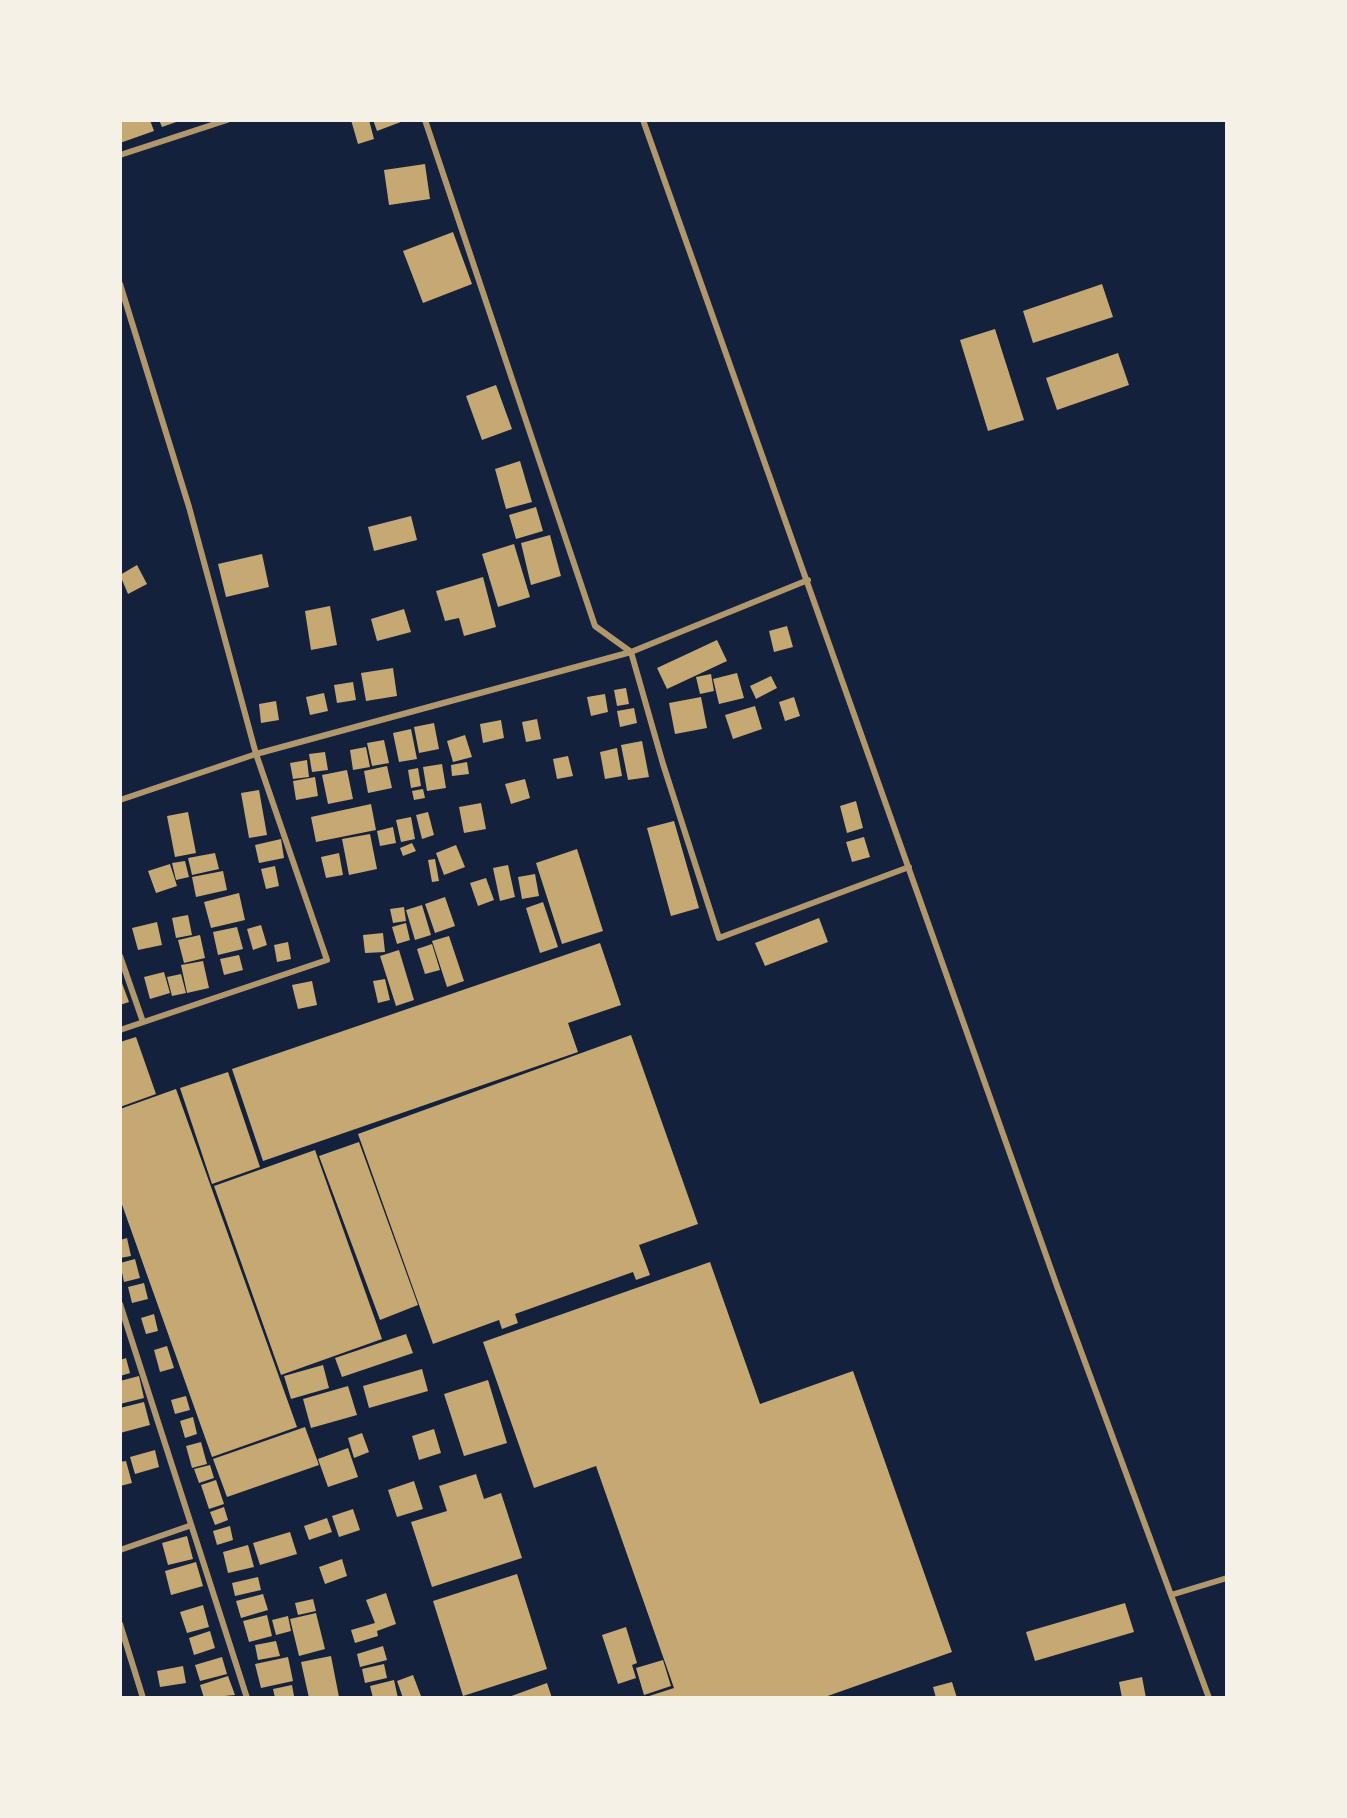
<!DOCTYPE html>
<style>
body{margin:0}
#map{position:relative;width:1347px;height:1818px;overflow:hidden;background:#14213d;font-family:"PT Sans Narrow",sans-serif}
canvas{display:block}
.frame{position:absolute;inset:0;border:122px solid #f6f1e7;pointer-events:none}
</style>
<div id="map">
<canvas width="1347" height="1818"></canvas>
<div class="frame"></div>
</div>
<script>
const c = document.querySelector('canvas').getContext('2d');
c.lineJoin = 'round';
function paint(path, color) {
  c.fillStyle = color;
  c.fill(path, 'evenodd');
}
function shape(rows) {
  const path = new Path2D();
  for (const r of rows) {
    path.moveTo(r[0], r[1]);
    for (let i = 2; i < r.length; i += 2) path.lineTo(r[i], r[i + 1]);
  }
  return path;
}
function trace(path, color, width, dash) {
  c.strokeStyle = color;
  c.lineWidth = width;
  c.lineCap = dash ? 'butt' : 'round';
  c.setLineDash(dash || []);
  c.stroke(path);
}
paint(shape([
 [120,120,150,120,154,131,120,143],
 [159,120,182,120,162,127],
 [351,120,369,120,374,139,358,144],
 [373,120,406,120,377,131],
 [425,164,430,199,389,205,384,170],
 [453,232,472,284,423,303,403,251],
 [1102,284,1113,317,1033,343,1023,311],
 [995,329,1024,420,988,431,960,340],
 [1118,353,1129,385,1057,410,1046,378],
 [496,385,512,429,482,440,466,396],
 [520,461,532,502,506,509,495,469],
 [536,507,543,531,516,539,509,515],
 [411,516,417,540,374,551,368,527],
 [550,535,561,576,531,585,521,543],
 [514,544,530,597,498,607,482,554],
 [262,554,269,587,226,597,218,564],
 [137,565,147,584,128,594,120,575],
 [483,577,496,627,464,636,459,618,445,621,436,591],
 [330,606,337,645,311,650,305,611],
 [404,609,411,632,377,641,371,619],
 [787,626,793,647,774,652,769,631],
 [717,640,727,661,667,689,657,668],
 [393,668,397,696,366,701,361,673],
 [737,673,744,698,719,704,713,679],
 [711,674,714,691,700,694,696,677],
 [771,676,777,688,756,699,750,686],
 [353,682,356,700,337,703,334,685],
 [626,688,629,704,617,706,614,690],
 [324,693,328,711,310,715,306,697],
 [605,694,608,712,591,716,587,697],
 [701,697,707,728,675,734,669,703],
 [794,697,800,716,785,721,779,702],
 [276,701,279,720,261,723,259,704],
 [755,706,762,729,733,739,725,715],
 [634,708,637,723,620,727,617,711],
 [537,719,541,739,526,742,522,722],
 [501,720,504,738,483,743,480,724],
 [434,723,439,749,419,753,414,727],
 [411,729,417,759,399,762,393,733],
 [465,735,472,757,453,762,447,741],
 [384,740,389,763,372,766,367,743],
 [642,741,649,777,628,780,621,745],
 [366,747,370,767,353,770,350,750],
 [617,748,622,776,605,779,600,752],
 [325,752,328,770,312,772,309,754],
 [568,756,573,776,557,779,553,759],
 [307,760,309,777,293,779,290,763],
 [467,762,469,774,452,776,451,765],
 [442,764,446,788,427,791,423,767],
 [387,766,392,788,368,793,364,771],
 [418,768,421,786,411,788,408,770],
 [347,770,353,799,328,804,322,775],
 [315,777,318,796,296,800,293,781],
 [525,779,530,798,511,804,505,784],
 [423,789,425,798,414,800,412,791],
 [259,790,267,835,249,838,241,793],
 [856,801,863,828,847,833,840,806],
 [481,803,486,829,464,833,459,807],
 [371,804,376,830,316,842,311,817],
 [188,812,196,853,175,857,167,816],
 [428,812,434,835,422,839,416,815],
 [411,817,415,839,401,842,396,820],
 [674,821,699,908,671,916,647,828],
 [393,827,396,843,380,846,377,831],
 [370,834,377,869,349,875,342,839],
 [864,837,870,857,852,862,846,842],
 [281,839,284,858,259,863,255,845],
 [412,843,416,851,403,856,400,848],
 [456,845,465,867,444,875,436,853],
 [577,849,603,931,562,944,536,863],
 [215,853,219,869,192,875,188,858],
 [339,853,343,875,326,878,321,857],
 [435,859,439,881,432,882,428,860],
 [185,861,189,877,176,880,172,863],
 [170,864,177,886,156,893,148,871],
 [508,865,515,897,500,901,493,868],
 [275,866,279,886,266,889,261,869],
 [223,871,227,890,196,897,192,877],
 [535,874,539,896,522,899,518,877],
 [486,878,494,900,478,906,470,883],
 [239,893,245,920,211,928,204,902],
 [445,897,455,926,435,933,425,904],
 [543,902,558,947,540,953,526,908],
 [422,905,431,935,415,940,406,910],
 [404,907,406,921,393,923,390,909],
 [188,915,192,935,176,938,172,918],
 [819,918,828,942,765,966,755,943],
 [157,922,162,945,138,950,132,928],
 [406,923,410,940,397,944,392,927],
 [261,925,267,945,253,950,247,929],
 [237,927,243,949,218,955,213,932],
 [383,933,385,952,365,953,363,935],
 [200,935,205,958,184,963,178,940],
 [449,936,464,981,447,987,432,941],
 [288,942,291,959,277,962,274,945],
 [600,943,621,1005,568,1023,578,1052,263,1161,232,1069],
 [432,944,440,970,425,974,417,949],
 [399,950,414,1000,396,1006,380,956],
 [239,955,243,970,224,975,220,959],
 [203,961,209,988,187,993,181,965],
 [164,972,170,993,150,999,144,977],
 [181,974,186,993,172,996,167,977],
 [385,979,390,1000,378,1003,373,981],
 [312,981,317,1005,298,1009,292,985],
 [122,983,129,1002,120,1005,120,984],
 [631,1035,698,1224,639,1245,650,1275,636,1280,633,1272,515,1314,518,1323,502,1329,499,1320,433,1344,358,1134],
 [136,1037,156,1094,120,1107,120,1042],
 [228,1072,260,1167,212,1184,180,1088],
 [176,1089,297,1427,212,1457,120,1199,120,1109],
 [359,1142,418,1305,380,1320,319,1156],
 [315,1150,382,1339,281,1375,214,1186],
 [127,1238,131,1256,120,1258,120,1240],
 [135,1259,140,1278,124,1282,120,1263],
 [710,1262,760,1404,853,1371,952,1652,822,1698,643,1698,674,1688,596,1466,534,1488,483,1342],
 [144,1283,148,1299,132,1303,128,1287],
 [154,1314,158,1331,146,1334,141,1318],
 [406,1334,413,1353,342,1377,335,1358],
 [167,1346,174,1368,160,1372,154,1350],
 [126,1358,130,1373,120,1376,120,1360],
 [323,1365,329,1388,291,1399,284,1376],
 [422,1369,428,1391,369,1408,363,1386],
 [139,1376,144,1398,120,1404,120,1381],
 [488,1380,507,1443,464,1456,444,1394],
 [348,1386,357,1415,311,1428,303,1399],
 [186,1396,190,1410,175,1414,171,1400],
 [144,1402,150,1425,120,1433,120,1408],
 [193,1417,197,1434,185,1438,180,1421],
 [305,1427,319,1465,227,1497,213,1459],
 [434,1429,441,1453,419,1460,412,1436],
 [362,1433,369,1452,354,1458,348,1438],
 [201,1442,207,1464,192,1468,186,1446],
 [348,1448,358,1477,328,1487,318,1459],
 [155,1450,159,1467,135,1474,130,1457],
 [126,1461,132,1483,120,1486,120,1462],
 [210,1465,214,1478,199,1483,194,1469],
 [476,1474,484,1499,501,1493,522,1558,432,1587,411,1522,447,1511,439,1486],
 [216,1480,224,1504,209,1509,201,1485],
 [414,1481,423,1509,397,1517,388,1490],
 [224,1507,228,1520,215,1525,210,1512],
 [353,1509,360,1530,339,1537,332,1516],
 [327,1518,332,1532,309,1540,304,1526],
 [230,1526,233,1540,217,1545,213,1531],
 [290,1532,297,1554,260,1565,253,1543],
 [187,1536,193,1559,168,1565,162,1543],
 [248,1545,254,1567,228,1573,223,1552],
 [342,1559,347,1576,325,1584,319,1567],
 [196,1562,203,1586,171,1595,165,1571],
 [517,1574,547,1669,463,1696,433,1601],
 [258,1577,261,1590,235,1596,232,1583],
 [386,1593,396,1624,377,1631,378,1636,355,1643,351,1630,375,1623,366,1600],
 [263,1594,268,1610,241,1618,236,1601],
 [313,1599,316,1611,298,1615,295,1603],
 [1125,1603,1134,1632,1035,1661,1026,1632],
 [203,1605,209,1627,187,1633,180,1612],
 [316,1613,325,1649,299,1656,290,1619],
 [267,1615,272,1636,249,1642,243,1621],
 [288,1616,291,1631,276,1635,272,1620],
 [626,1627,637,1663,632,1665,636,1678,618,1684,602,1635],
 [210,1631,215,1648,194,1655,189,1638],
 [276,1641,280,1656,258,1660,255,1645],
 [383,1646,387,1660,360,1667,357,1654],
 [331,1656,339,1697,309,1698,301,1662],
 [222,1657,227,1674,200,1681,195,1665],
 [288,1657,293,1681,261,1688,255,1664],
 [663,1660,671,1686,644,1695,636,1668],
 [384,1664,387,1678,365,1683,362,1669],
 [183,1666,186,1683,160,1687,157,1671],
 [413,1675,421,1696,403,1698,397,1681],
 [228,1676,235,1695,204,1698,200,1685],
 [1142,1677,1146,1698,1122,1698,1119,1682],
 [394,1680,398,1698,373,1698,370,1686],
 [952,1682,957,1698,936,1698,933,1687],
 [547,1683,552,1698,506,1698],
 [292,1685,294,1696,275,1698,273,1689]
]), '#c6a872');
trace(shape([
 [425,120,595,626,631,652,663,764,719,938,909,867],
 [643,120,1058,1289,1209,1698],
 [120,155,227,120],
 [120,284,189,507,256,754,327,960,120,1030],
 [120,800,256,754,631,652,808,580],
 [120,956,143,1022],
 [120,1304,247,1698],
 [120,1550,189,1526],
 [1171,1595,1227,1578],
 [120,1624,143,1698]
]), '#b1986c', 6);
</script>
